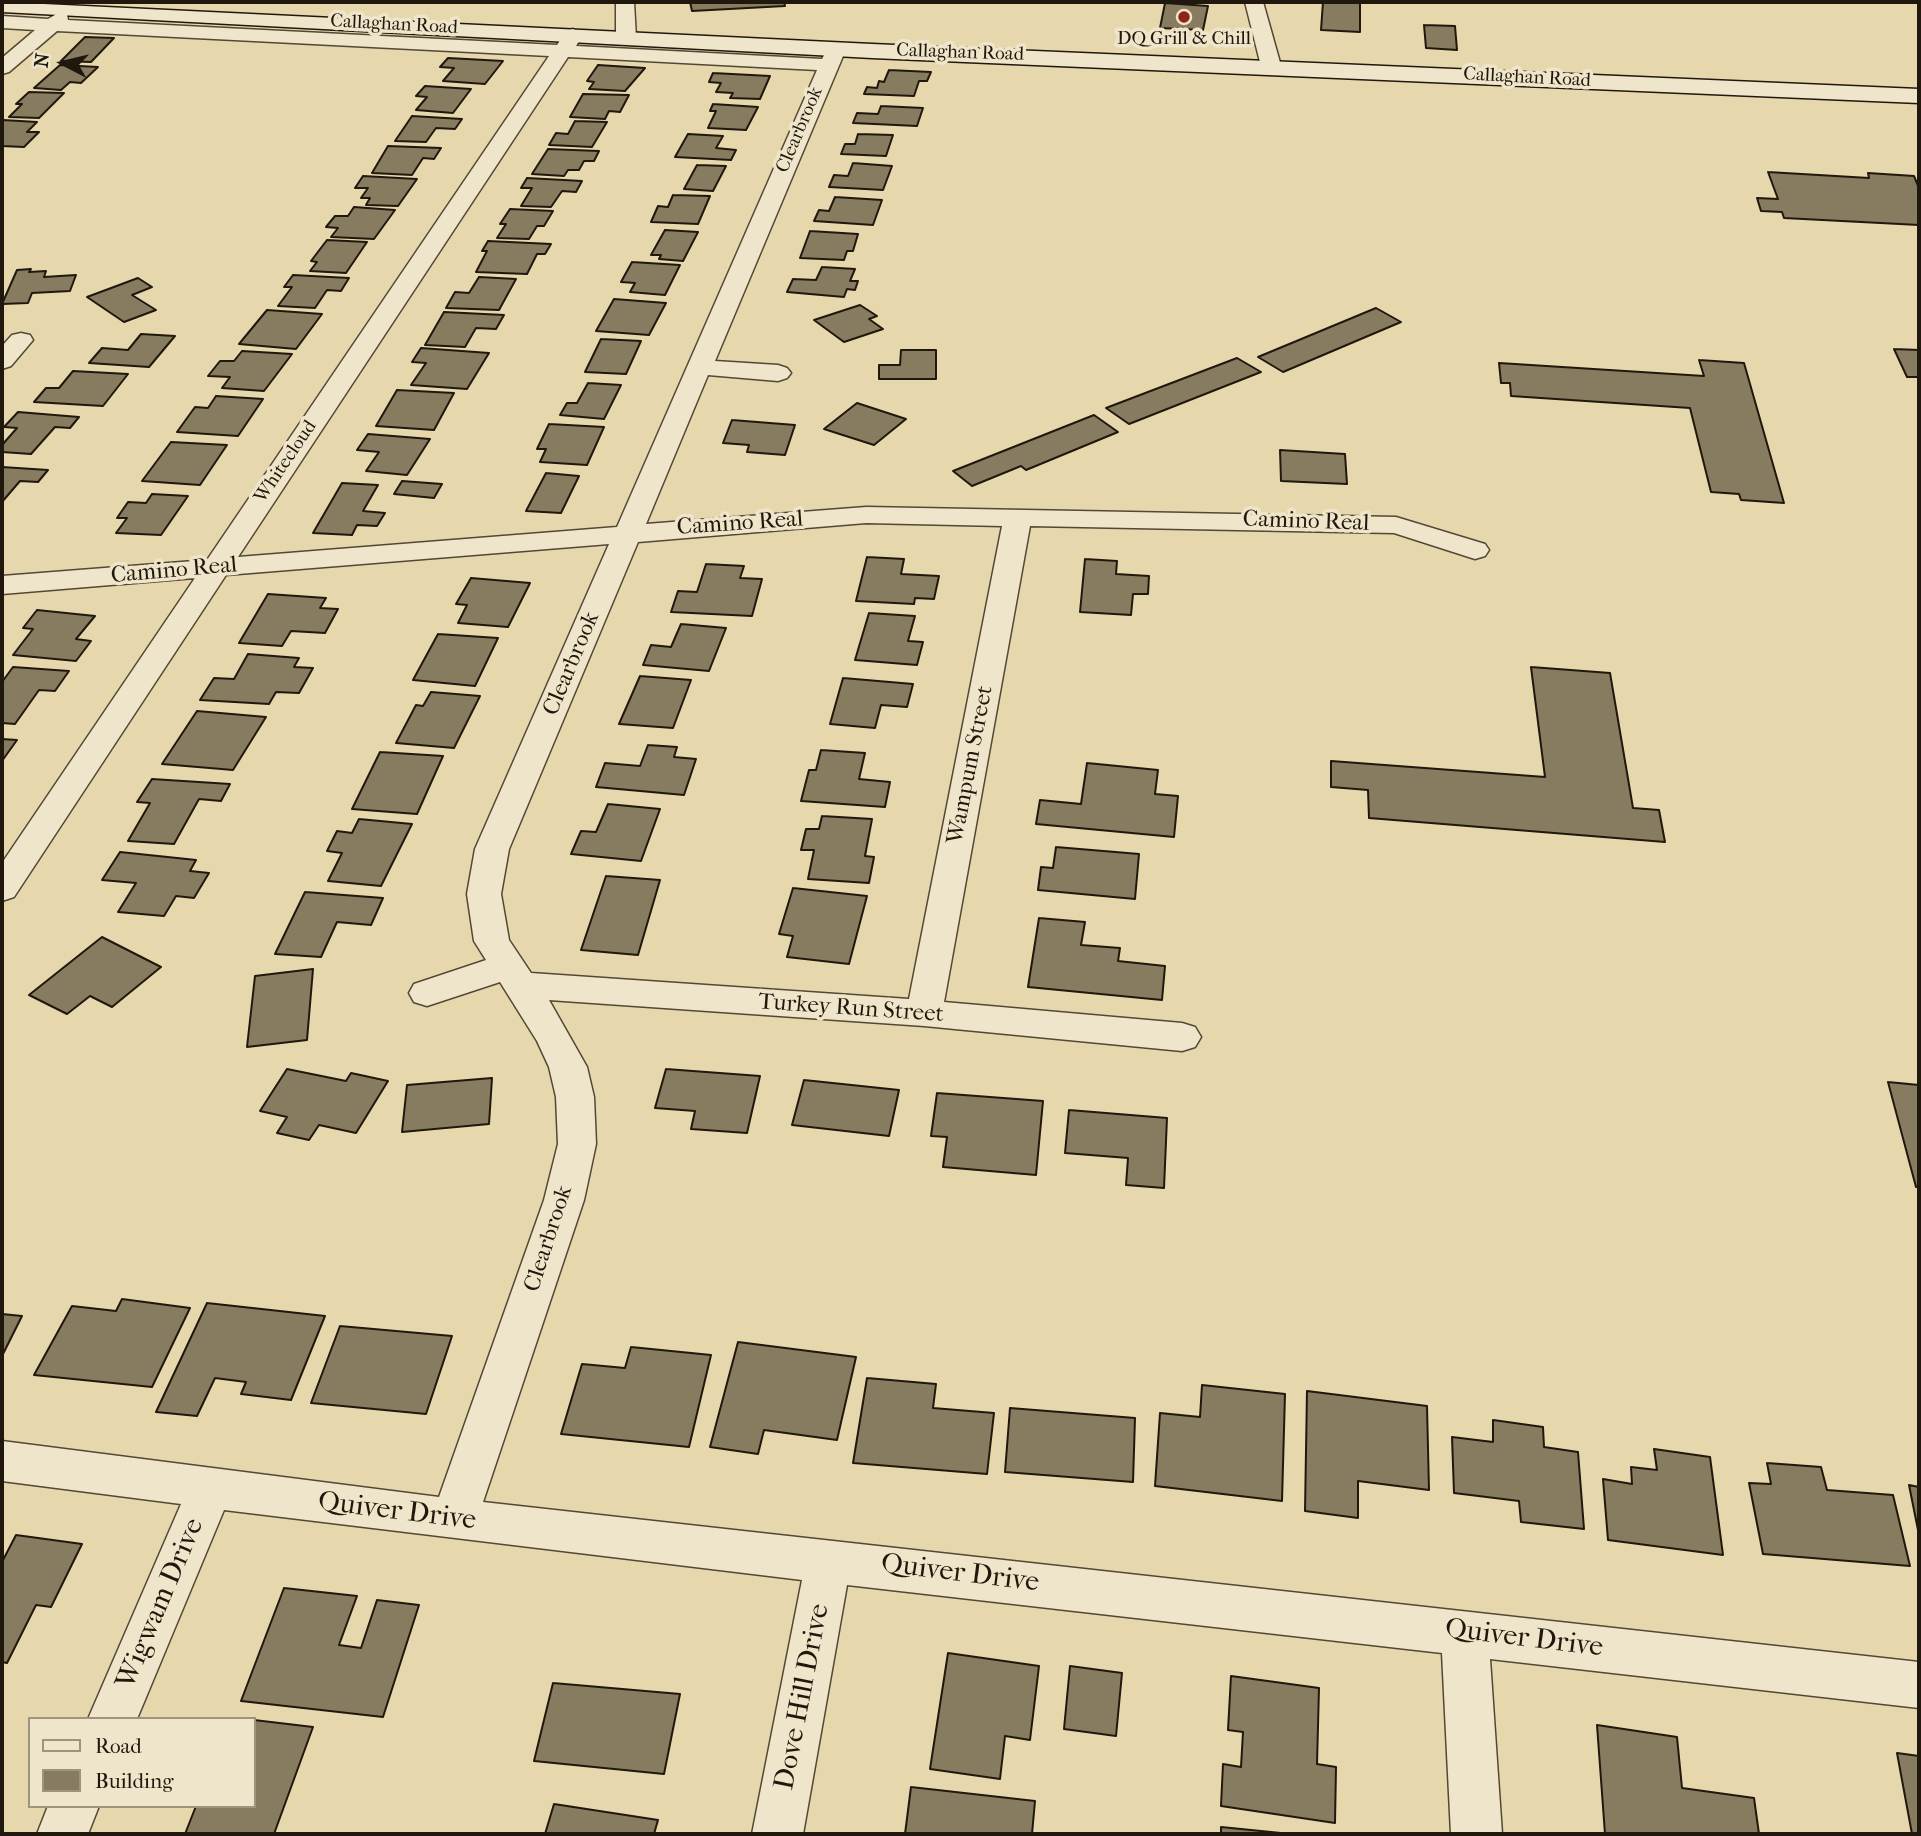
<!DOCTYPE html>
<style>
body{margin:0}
#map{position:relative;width:1921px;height:1836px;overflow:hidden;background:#e6d7ad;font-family:"IM FELL French Canon",serif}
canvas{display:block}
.frame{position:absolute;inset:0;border:4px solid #21180d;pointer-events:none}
.legend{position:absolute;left:28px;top:1717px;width:228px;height:91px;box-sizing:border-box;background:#efe5ca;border:2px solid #9d937e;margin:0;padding:9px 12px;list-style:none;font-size:21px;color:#21180d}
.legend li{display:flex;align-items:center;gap:14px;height:35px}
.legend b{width:35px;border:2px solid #9d937e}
.north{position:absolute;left:28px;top:28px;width:70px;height:70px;-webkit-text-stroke:5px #efe5ca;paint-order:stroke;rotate:277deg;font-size:19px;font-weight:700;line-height:28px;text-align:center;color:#21180d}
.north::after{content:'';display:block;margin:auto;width:24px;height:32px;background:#21180d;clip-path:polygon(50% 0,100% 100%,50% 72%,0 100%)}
</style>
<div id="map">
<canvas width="1921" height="1836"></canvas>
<div class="frame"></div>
<ul class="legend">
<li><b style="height:9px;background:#efe5ca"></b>Road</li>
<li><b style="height:19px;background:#877b60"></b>Building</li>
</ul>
<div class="north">N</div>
</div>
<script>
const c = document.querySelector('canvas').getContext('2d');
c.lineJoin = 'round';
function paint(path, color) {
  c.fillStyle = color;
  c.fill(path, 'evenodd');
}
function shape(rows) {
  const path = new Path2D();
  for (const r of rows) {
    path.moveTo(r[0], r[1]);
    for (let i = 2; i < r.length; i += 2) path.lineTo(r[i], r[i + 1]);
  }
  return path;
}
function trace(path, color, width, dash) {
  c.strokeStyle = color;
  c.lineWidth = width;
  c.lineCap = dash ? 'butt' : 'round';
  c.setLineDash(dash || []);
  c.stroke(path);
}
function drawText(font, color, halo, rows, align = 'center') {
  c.font = font + ' "IM FELL French Canon",serif';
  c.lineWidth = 7;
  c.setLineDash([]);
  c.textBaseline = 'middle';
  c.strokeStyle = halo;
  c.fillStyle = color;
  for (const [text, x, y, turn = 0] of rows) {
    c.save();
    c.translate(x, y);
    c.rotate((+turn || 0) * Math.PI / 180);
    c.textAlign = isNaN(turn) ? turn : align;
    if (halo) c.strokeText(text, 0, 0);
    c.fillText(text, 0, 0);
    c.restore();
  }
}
const building = shape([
 [690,2,784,2,785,6,692,11,690,2],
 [1323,2,1360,2,1360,32,1321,30,1323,2],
 [1165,3,1208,6,1203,30,1160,28,1165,3],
 [1424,25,1455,26,1457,50,1426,48,1424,25],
 [85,37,114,38,91,62,61,61,85,37],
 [448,58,503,61,485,84,443,81,454,68,440,67,448,58],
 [60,65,98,67,81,83,70,82,61,90,34,88,60,65],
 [598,65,645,68,625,91,589,89,594,82,587,81,598,65],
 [889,70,931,72,927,81,919,81,914,96,864,94,867,87,877,88,879,81,884,82,889,70],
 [713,73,770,76,760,99,730,98,733,93,716,92,721,83,709,82,713,73],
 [425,86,471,89,453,113,416,110,427,97,416,96,425,86],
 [29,92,64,93,39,118,9,117,22,104,16,104,29,92],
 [583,94,629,95,620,112,609,111,605,119,570,117,583,94],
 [713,104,758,107,746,130,708,128,716,111,710,111,713,104],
 [881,106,923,108,917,126,853,123,857,113,878,114,881,106],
 [412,116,462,119,455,129,436,128,426,142,395,141,412,116],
 [3,120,37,122,27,132,39,132,24,147,2,146,3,120],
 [575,121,607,122,592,147,549,145,556,133,568,134,575,121],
 [688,134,723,136,716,148,736,150,731,160,675,157,688,134],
 [858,134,893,135,886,156,841,154,845,144,855,144,858,134],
 [388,146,441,148,434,159,423,158,412,175,372,173,388,146],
 [548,149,599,151,594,161,584,161,579,170,568,170,564,176,532,174,548,149],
 [853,163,892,166,883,190,829,187,834,175,848,176,853,163],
 [697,165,726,166,713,191,684,189,697,165],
 [1768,172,1869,178,1868,173,1914,176,1919,188,1919,225,1784,218,1782,212,1761,211,1757,198,1778,199,1768,172],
 [363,176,417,179,398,206,366,205,370,198,361,198,368,188,355,188,363,176],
 [527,178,582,181,576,192,562,191,551,207,521,206,532,188,521,188,527,178],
 [673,195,710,196,698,224,651,222,658,206,668,207,673,195],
 [835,197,882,200,873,225,814,221,819,210,829,211,835,197],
 [354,207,395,210,374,239,331,237,338,228,326,227,335,216,348,216,354,207],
 [510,209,553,211,544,226,537,226,529,239,497,238,506,224,500,224,510,209],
 [665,230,698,232,683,261,659,259,661,255,651,255,665,230],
 [810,231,858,234,853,251,847,251,844,260,800,258,810,231],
 [327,240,367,242,346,273,310,271,317,262,311,261,327,240],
 [488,241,551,244,545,254,537,254,527,274,476,272,487,251,482,251,488,241],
 [632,262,680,265,665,295,630,292,635,283,621,282,632,262],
 [822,267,855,269,850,281,858,281,855,290,847,289,844,297,787,292,793,279,816,280,822,267],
 [31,269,29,272,46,271,44,277,76,275,70,291,32,293,28,303,2,304,17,270,31,269],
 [293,275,349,278,341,291,327,290,315,308,278,306,292,287,284,287,293,275],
 [479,277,516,279,499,310,446,308,455,292,469,293,479,277],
 [138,278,152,287,132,295,156,310,124,322,87,297,138,278],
 [614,299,666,303,649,335,596,331,614,299],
 [860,305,877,316,869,319,883,329,844,342,814,320,860,305],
 [1376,308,1401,322,1283,372,1258,357,1376,308],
 [267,310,322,314,296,349,239,344,267,310],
 [444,312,504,315,496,329,476,328,465,347,425,345,444,312],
 [141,334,175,336,149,367,89,363,102,348,128,350,141,334],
 [601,339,641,341,626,374,585,372,601,339],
 [421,348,489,353,467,389,411,385,426,363,412,362,421,348],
 [1894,349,1919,350,1919,377,1907,377,1894,349],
 [901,350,936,350,936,379,879,379,879,365,900,365,901,350],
 [242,351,292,354,264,391,222,388,230,377,208,376,220,361,234,361,242,351],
 [1237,358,1261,372,1129,424,1106,408,1237,358],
 [1699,360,1744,363,1784,503,1741,500,1739,494,1711,492,1690,408,1511,396,1510,383,1501,383,1499,363,1704,376,1699,360],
 [73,371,128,374,103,406,34,402,46,388,59,388,73,371],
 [588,383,621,385,604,419,560,415,567,403,577,403,588,383],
 [397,390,454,393,434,430,376,426,397,390],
 [216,396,263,399,238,436,177,432,195,407,208,408,216,396],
 [857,403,906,419,874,445,824,429,857,403],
 [18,412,79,417,70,428,55,427,31,454,2,452,2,445,17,428,4,427,18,412],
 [1094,415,1118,432,1026,470,1021,466,972,486,953,471,1094,415],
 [732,420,795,425,785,455,747,452,749,445,723,443,732,420],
 [549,424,604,427,587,465,540,462,546,449,537,449,549,424],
 [368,434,430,439,407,475,366,471,379,452,357,450,368,434],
 [171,442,227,445,200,485,142,481,171,442],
 [1280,450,1345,454,1347,484,1281,481,1280,450],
 [2,467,48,470,38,482,20,481,2,502,2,467],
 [546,473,579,476,561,513,526,511,546,473],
 [402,481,442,484,434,498,394,494,402,481],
 [342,483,378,485,363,511,385,513,377,526,357,525,352,535,313,533,342,483],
 [152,494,188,496,161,535,116,533,127,518,117,518,128,502,146,503,152,494],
 [867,557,904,559,901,574,939,576,934,599,915,598,914,604,856,601,867,557],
 [1085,559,1117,561,1116,574,1149,576,1148,594,1133,594,1131,615,1080,612,1085,559],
 [706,564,744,566,740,578,762,579,752,616,671,612,678,591,697,592,706,564],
 [471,578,530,583,508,627,458,623,467,605,456,604,471,578],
 [268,594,326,598,320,608,338,609,325,633,291,631,282,646,239,643,268,594],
 [37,610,95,616,76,639,91,641,76,661,13,655,33,629,23,628,37,610],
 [869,613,915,616,908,641,923,642,917,665,855,660,869,613],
 [681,624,726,628,709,671,643,665,651,645,671,647,681,624],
 [438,634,498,638,475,686,413,680,438,634],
 [248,654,299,658,294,667,313,668,299,693,276,692,269,704,200,700,214,678,234,679,248,654],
 [13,667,69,671,55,691,39,690,15,724,2,723,2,682,13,667],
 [1531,667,1610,673,1633,808,1659,810,1665,842,1369,818,1368,790,1331,787,1331,761,1545,777,1531,667],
 [640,676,691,680,673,728,619,724,640,676],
 [843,678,913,684,907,707,881,705,875,728,830,724,843,678],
 [431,692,480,696,454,748,396,743,416,705,423,706,431,692],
 [197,711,266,717,233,770,162,764,197,711],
 [2,739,17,740,2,761,2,739],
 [648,745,677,747,674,757,696,759,684,795,596,787,605,763,640,766,648,745],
 [821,750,865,753,859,779,890,782,885,807,801,801,809,770,816,770,821,750],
 [380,752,443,756,417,814,352,809,380,752],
 [1087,763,1158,770,1155,794,1178,796,1174,837,1036,824,1040,800,1081,804,1087,763],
 [152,779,230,784,221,801,199,799,174,844,128,841,150,803,137,802,152,779],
 [608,804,660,809,641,861,571,854,581,831,596,832,608,804],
 [822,816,872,819,865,856,874,857,869,883,808,879,814,850,801,850,806,829,819,829,822,816],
 [359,819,412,824,381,886,328,881,342,853,327,851,337,831,352,833,359,819],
 [1056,847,1139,854,1135,899,1038,890,1041,867,1053,868,1056,847],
 [120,852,196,860,190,871,209,873,194,898,176,896,164,916,118,912,136,883,102,880,120,852],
 [606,876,660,880,638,955,581,950,606,876],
 [793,888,867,896,849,964,787,957,793,936,779,934,793,888],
 [305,892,383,898,371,925,337,922,321,957,275,954,305,892],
 [1039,918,1085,922,1081,945,1120,948,1118,961,1165,966,1162,1000,1028,987,1039,918],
 [102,937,161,967,112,1007,90,996,67,1014,29,995,102,937],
 [313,969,307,1040,247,1047,255,976,313,969],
 [287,1069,346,1081,351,1073,388,1081,356,1133,319,1125,309,1140,277,1133,287,1117,260,1111,287,1069],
 [666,1069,760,1076,747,1133,691,1129,695,1111,655,1108,666,1069],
 [492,1078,489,1124,402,1132,407,1085,492,1078],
 [804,1080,899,1090,889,1136,792,1125,804,1080],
 [1888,1082,1919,1085,1919,1187,1916,1187,1888,1082],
 [937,1093,1043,1101,1036,1175,943,1167,947,1137,931,1136,937,1093],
 [1069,1110,1167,1118,1164,1188,1126,1185,1128,1158,1065,1153,1069,1110],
 [122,1299,190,1308,152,1387,34,1375,72,1306,116,1311,122,1299],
 [207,1303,325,1316,291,1400,241,1394,246,1382,215,1378,197,1416,156,1412,207,1303],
 [2,1314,22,1316,2,1356,2,1314],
 [340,1326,452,1336,426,1414,311,1403,340,1326],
 [738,1342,856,1357,837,1440,764,1430,758,1454,710,1447,738,1342],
 [631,1347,711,1355,689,1447,561,1434,582,1364,625,1368,631,1347],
 [867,1378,936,1384,933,1408,994,1413,987,1474,853,1463,867,1378],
 [1202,1385,1285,1394,1282,1501,1155,1486,1160,1413,1200,1417,1202,1385],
 [1307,1391,1427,1406,1429,1490,1358,1481,1358,1518,1305,1511,1307,1391],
 [1010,1408,1135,1418,1133,1482,1005,1472,1010,1408],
 [1493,1420,1543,1427,1544,1447,1578,1452,1584,1529,1521,1522,1519,1501,1454,1493,1452,1437,1493,1442,1493,1420],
 [1654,1449,1710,1457,1723,1555,1608,1540,1603,1479,1632,1484,1631,1467,1657,1470,1654,1449],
 [1767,1463,1821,1467,1827,1490,1893,1495,1910,1566,1763,1554,1749,1483,1771,1484,1767,1463],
 [1909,1485,1919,1487,1919,1535,1909,1485],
 [16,1535,82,1544,51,1607,36,1605,7,1663,2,1662,2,1562,16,1535],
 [284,1588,357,1596,339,1645,361,1648,377,1600,419,1605,383,1717,241,1701,284,1588],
 [948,1653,1039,1666,1030,1740,1005,1736,1000,1779,930,1769,948,1653],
 [1070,1666,1122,1673,1116,1736,1064,1729,1070,1666],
 [1231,1676,1319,1688,1317,1764,1336,1767,1335,1823,1221,1806,1223,1764,1241,1767,1243,1732,1228,1730,1231,1676],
 [553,1683,680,1694,664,1774,534,1761,553,1683],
 [254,1720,313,1727,274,1834,185,1834,196,1806,254,1806,254,1720],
 [1597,1725,1677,1737,1682,1788,1754,1798,1759,1834,1605,1834,1597,1725],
 [1897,1753,1919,1756,1919,1834,1912,1834,1897,1753],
 [911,1787,1035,1801,1032,1834,905,1834,911,1787],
 [554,1804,658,1820,654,1834,545,1834,554,1804],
 [1221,1827,1291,1834,1221,1834,1221,1827]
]);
paint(building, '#877b60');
trace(building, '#21180d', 2);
const minor = shape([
 [616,2,634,2,636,38,633,42,619,42,616,38,616,2],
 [1245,2,1263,2,1281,66,1278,70,1264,70,1261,66,1245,2],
 [60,12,67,14,68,20,557,45,566,31,573,29,583,35,576,46,822,59,829,45,843,45,846,49,715,361,778,365,787,368,791,373,787,378,778,381,708,375,646,524,866,507,1396,517,1485,544,1489,550,1485,556,1475,559,1394,533,1030,526,944,1002,1182,1023,1195,1027,1201,1037,1195,1047,1182,1051,924,1026,549,1000,587,1067,594,1097,596,1144,584,1200,483,1502,1919,1662,1919,1708,1490,1659,1502,1834,1451,1834,1442,1653,847,1585,803,1834,752,1834,802,1580,224,1510,137,1719,88,1719,181,1504,2,1481,2,1441,439,1497,544,1200,558,1144,556,1097,549,1067,537,1041,500,982,427,1006,414,1002,409,993,414,984,486,960,474,941,467,894,475,849,609,544,226,575,14,897,2,901,2,863,195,578,2,594,2,576,207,560,549,56,57,31,9,72,2,74,2,58,35,30,2,28,2,16,48,19,60,12],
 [568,57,817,70,617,527,238,557,568,57],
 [866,523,1002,526,909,999,531,973,509,940,501,894,509,849,638,542,866,523],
 [21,333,30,335,33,340,11,366,2,369,2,346,12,335,21,333],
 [48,1806,99,1806,88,1834,37,1834,48,1806]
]);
const secondary = shape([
 [2,2,872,44,1919,89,1919,103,872,58,2,12,2,2]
]);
trace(minor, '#524835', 3);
trace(secondary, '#21180d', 3);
paint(minor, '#efe5ca');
paint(secondary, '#efe5ca');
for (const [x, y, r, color] of [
 [1184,17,7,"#8f2418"]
]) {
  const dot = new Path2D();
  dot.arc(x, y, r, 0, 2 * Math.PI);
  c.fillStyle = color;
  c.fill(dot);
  trace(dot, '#efe5ca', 2.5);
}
drawText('19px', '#21180d', '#efe5ca', [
 ["Callaghan Road",394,25,3],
 ["Callaghan Road",960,53,2],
 ["Callaghan Road",1527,78,3],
 ["Clearbrook",800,130,-67],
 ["Whitecloud",286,462,-56]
]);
drawText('19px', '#21180d', '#efe5ca', [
 ["DQ Grill & Chill",1184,39]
]);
drawText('23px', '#21180d', '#efe5ca', [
 ["Camino Real",1306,522,2],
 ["Camino Real",740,524,-4],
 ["Camino Real",174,571,-5],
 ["Clearbrook",572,664,-67],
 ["Wampum Street",971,765,-79],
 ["Turkey Run Street",851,1009,4],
 ["Clearbrook",549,1239,-72]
]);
drawText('28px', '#21180d', '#efe5ca', [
 ["Quiver Drive",397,1512,7],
 ["Quiver Drive",960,1574,7],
 ["Wigwam Drive",161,1604,-67],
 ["Quiver Drive",1524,1639,7],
 ["Dove Hill Drive",803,1697,-79]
]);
</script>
